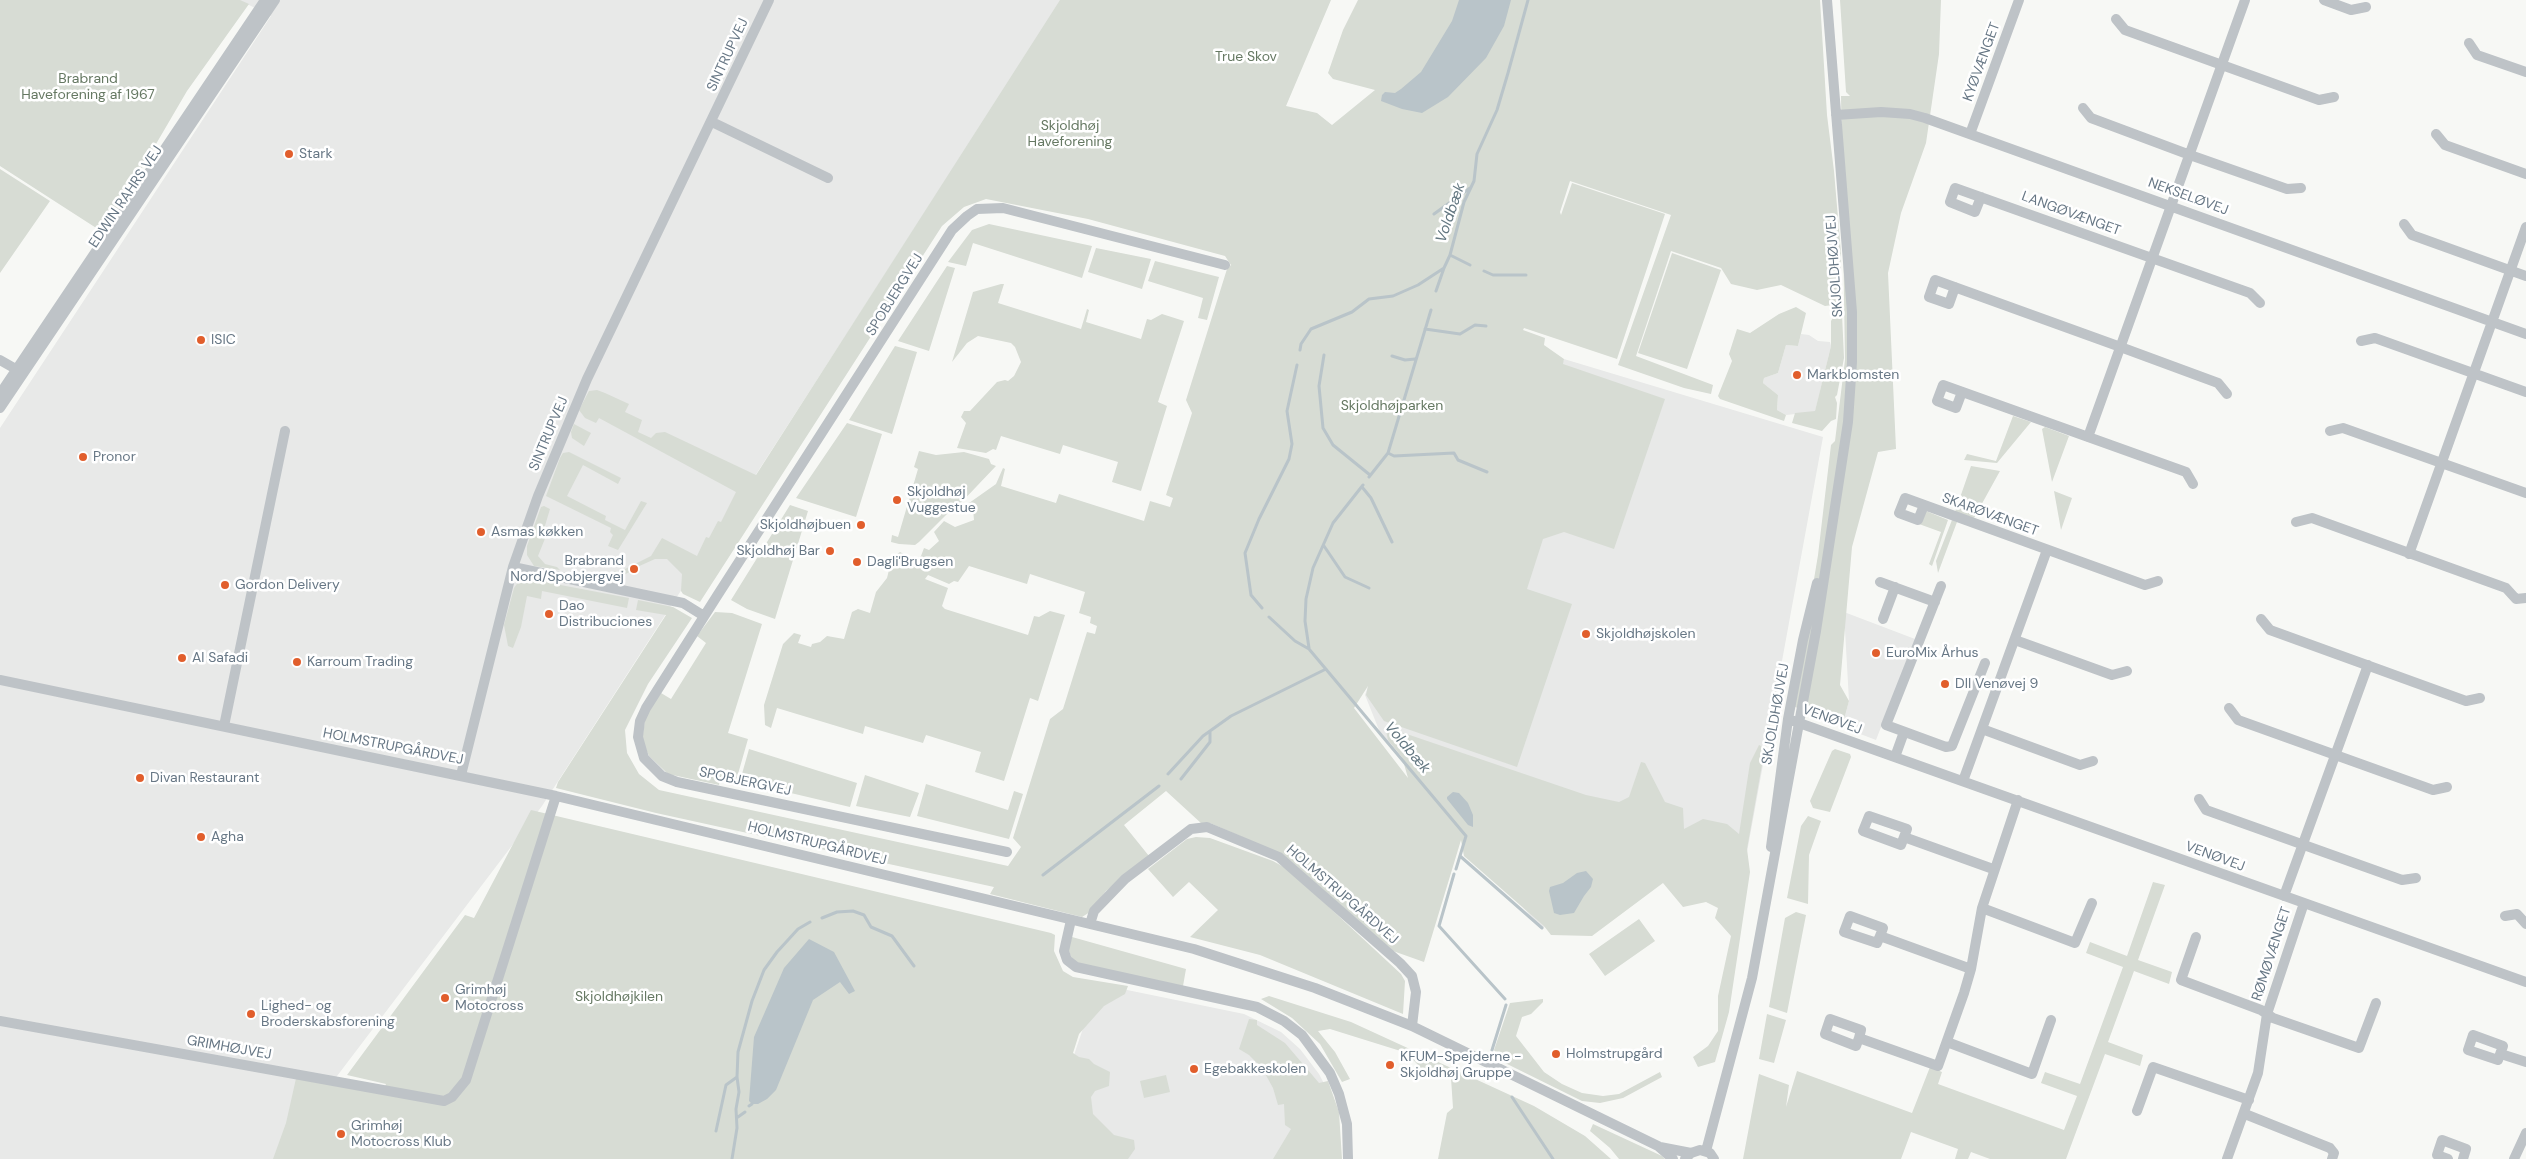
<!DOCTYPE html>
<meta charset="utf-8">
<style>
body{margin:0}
canvas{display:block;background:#f7f8f5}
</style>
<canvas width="2526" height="1159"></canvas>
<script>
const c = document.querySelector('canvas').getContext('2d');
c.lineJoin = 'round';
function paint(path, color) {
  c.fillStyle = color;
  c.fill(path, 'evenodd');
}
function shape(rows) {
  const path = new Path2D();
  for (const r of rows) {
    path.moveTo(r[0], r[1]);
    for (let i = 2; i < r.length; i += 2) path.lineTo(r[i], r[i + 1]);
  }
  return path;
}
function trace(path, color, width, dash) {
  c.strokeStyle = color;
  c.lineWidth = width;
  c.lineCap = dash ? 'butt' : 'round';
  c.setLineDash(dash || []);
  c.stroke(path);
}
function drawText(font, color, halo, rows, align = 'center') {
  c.font = font + ' "DM Sans",sans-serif';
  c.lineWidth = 5;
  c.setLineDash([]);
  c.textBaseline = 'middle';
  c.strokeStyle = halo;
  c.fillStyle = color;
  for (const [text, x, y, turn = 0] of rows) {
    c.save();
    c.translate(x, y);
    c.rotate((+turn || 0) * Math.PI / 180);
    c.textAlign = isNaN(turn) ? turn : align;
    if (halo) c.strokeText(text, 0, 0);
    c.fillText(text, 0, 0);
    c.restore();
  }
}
paint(shape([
 [239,0,1062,0,542,806,331,1084,298,1159,0,1159,0,428,271,16],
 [1801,334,1809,335,1818,341,1830,342,1831,346,1815,412,1786,415,1777,410,1778,395,1763,383,1764,378,1778,373,1786,345,1798,346],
 [1564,359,1823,437,1743,874,1706,826,1541,929,1381,735,1365,695,1415,554,1514,516],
 [1844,612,1915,639,1876,740,1842,727,1849,701],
 [1098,984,1244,1014,1281,1032,1300,1049,1319,1074,1332,1099,1337,1159,1108,1159,1071,1064]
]), '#e8e9e8');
paint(shape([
 [0,0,240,0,249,4,187,91,104,233,0,166],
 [1060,0,1331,0,1286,106,1317,113,1332,125,1375,90,1333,79,1328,73,1343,30,1358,0,1820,0,1827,115,1834,171,1841,253,1840,304,1825,306,1781,285,1757,290,1731,284,1721,268,1671,251,1636,356,1713,385,1711,394,1684,388,1618,365,1671,215,1570,181,1560,212,1561,215,1572,183,1665,214,1617,359,1524,328,1523,330,1545,338,1544,345,1564,359,1563,364,1665,399,1614,549,1564,532,1543,539,1527,589,1572,604,1517,767,1384,721,1366,695,1368,686,1354,708,1408,778,1402,757,1388,740,1386,731,1392,729,1586,795,1619,802,1629,797,1641,762,1645,763,1665,802,1683,808,1684,829,1703,819,1727,824,1739,834,1750,763,1759,745,1765,748,1747,849,1750,872,1729,1012,1715,1062,1698,1067,1693,1057,1708,1046,1718,1031,1718,996,1731,936,1715,918,1718,908,1706,902,1683,907,1663,883,1592,936,1551,935,1544,926,1464,856,1461,840,1424,962,1393,951,1284,855,1210,823,1202,824,1166,791,1124,825,1149,856,1106,891,1090,912,1082,917,990,894,994,887,656,813,556,788,558,782,666,615,636,610,638,600,673,607,692,618,648,684,625,730,627,753,639,774,659,790,1008,866,1021,847,1013,838,1050,719,1063,709,1087,632,1095,634,1097,626,1090,623,1091,617,1079,613,1085,592,1030,574,1027,584,969,566,958,582,954,581,949,584,928,575,925,579,948,588,942,606,945,609,1028,635,1034,616,1039,617,1050,611,1065,615,1038,701,1030,698,1004,781,975,772,981,752,926,735,923,743,865,726,863,734,777,708,771,728,765,725,764,705,783,644,794,633,801,635,798,643,811,647,812,644,820,642,827,636,844,639,852,612,858,609,870,613,876,592,887,578,892,558,900,552,915,560,921,556,924,548,929,550,939,541,934,532,944,521,955,527,974,520,973,509,962,508,996,484,1003,468,1005,469,1001,486,1056,503,1059,494,1144,521,1150,501,1170,507,1173,498,1166,495,1192,413,1186,400,1227,269,1231,265,1225,256,1088,219,986,199,964,207,942,226,700,602,683,594,681,591,682,574,667,559,655,559,635,568,634,566,630,569,631,571,615,580,611,577,615,571,619,572,651,556,662,538,697,556,706,537,709,538,718,521,721,522,736,492,599,418,596,423,585,418,579,410,589,391,597,390,605,393,629,404,625,412,642,420,638,432,651,438,656,433,665,432,756,475],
 [1840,0,1941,0,1939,54,1926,143,1901,213,1888,273,1896,449,1878,452,1852,547,1840,685,1849,701,1842,727,1793,706,1818,555,1831,445,1835,441,1845,360,1841,96,1850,96,1846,92],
 [0,169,50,201,0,273],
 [989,224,1092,246,1082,278,973,243,966,266,948,262,972,230],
 [1096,248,1151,259,1142,289,1088,272],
 [1672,253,1721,270,1687,369,1638,353],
 [1155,261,1219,277,1207,320,1198,318,1203,298,1148,281],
 [947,266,955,268,929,351,898,341],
 [1001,284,1004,284,998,303,1081,329,1087,309,1089,310,1086,322,1141,339,1147,319,1151,320,1162,314,1184,321,1158,402,1167,406,1141,491,1112,482,1118,462,1063,445,1060,454,1001,436,996,450,993,449,986,453,957,448,966,423,961,417,964,411,970,411,997,382,1005,380,1008,381,1014,376,1021,362,1015,347,1011,343,978,336,967,343,952,362,973,292],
 [1796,307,1806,313,1798,346,1786,345,1778,373,1764,378,1763,383,1778,395,1777,410,1786,415,1784,421,1720,399,1718,396,1732,361,1729,354,1737,329,1750,333,1779,314],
 [1835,314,1842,314,1844,358,1837,395,1835,397,1837,403,1836,419,1831,421,1822,431,1792,423,1795,413,1815,411,1831,346,1831,321],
 [895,346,917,352,892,434,849,420],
 [2013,416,2031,422,1997,463,1964,460,1967,454,1996,461],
 [847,423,882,434,856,517,796,498],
 [574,424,591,433,584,446,572,438,571,432],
 [2045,427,2069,436,2052,482,2042,429],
 [919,451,936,455,964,452,989,459,991,464,996,466,957,507,948,513,919,542,915,545,899,544,891,542,892,535,898,537,918,469,914,467],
 [569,452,621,478,618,484,583,465,567,496,606,516,605,520,625,530,641,501,647,503,618,550,608,546,613,535,610,532,611,528,546,496,560,458,563,453],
 [1971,466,2000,471,1974,518,1955,512],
 [2054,491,2072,498,2061,530],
 [790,505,808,511,775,619,747,609,731,600],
 [544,506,550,509,544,529,548,531,538,556,545,564,557,567,560,570,534,566,527,555,527,546,541,507],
 [1926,511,1948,520,1932,566,1929,564,1941,532,1919,524],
 [1952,520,1957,522,1938,573,1936,561],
 [529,579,629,598,627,608,542,591,541,599,527,596,521,627,513,648,508,646,504,625,514,588,519,581],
 [715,612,732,613,762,624,728,733,748,739,736,781,723,779,720,780,719,785,668,774,649,756,642,741,645,720,650,709,661,693,671,699,706,643,697,636],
 [749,749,857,783,850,807,740,781],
 [1835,749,1850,754,1851,757,1830,812,1813,808,1810,801,1832,751],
 [865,775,919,793,910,817,856,806],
 [926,784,1008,810,1014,791,1023,794,1009,839,917,816],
 [531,810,1051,933,1055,935,1054,951,1063,971,1073,977,1128,986,1125,994,1104,1006,1079,1034,1073,1053,1079,1057,1089,1059,1094,1064,1110,1072,1109,1086,1095,1091,1091,1097,1093,1114,1114,1135,1134,1140,1135,1149,1128,1159,273,1159,286,1123,297,1074,383,1091,386,1084,347,1075,465,915,474,918],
 [1808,816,1821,821,1809,855,1808,904,1787,898,1801,826],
 [1196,837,1210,838,1273,861,1289,870,1401,974,1405,981,1403,1014,1260,955,1190,937,1218,910,1189,882,1173,897,1148,869,1187,839],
 [2153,882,2165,885,2138,960,2172,972,2169,984,2134,971,2108,1042,2143,1055,2140,1066,2105,1054,2066,1159,1990,1159,1971,1152,1968,1159,1955,1159,1958,1149,1911,1132,1901,1159,1743,1159,1759,1074,1789,1085,1786,1107,1797,1071,1912,1113,1930,1067,1942,1072,1938,1084,2064,1130,2077,1096,2041,1083,2045,1072,2080,1084,2123,967,2086,953,2090,942,2127,956],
 [1796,912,1806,915,1787,1013,1769,1007,1785,918],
 [1639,919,1655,941,1605,976,1589,954],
 [1072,937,1186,969,1183,986,1083,966,1072,959,1070,954,1068,948],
 [1269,996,1351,1022,1534,1106,1585,1136,1611,1159,1438,1159,1447,1113,1453,1108,1451,1078,1428,1076,1407,1053,1330,1029,1318,1031,1335,1052,1350,1079,1342,1082,1320,1044,1292,1018,1261,999],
 [1543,999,1543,1002,1531,1014,1522,1017,1516,1036,1544,1072,1562,1084,1582,1093,1603,1096,1619,1094,1660,1072,1662,1077,1623,1098,1600,1103,1582,1101,1503,1062,1494,1050,1510,1003],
 [1767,1014,1786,1020,1774,1063,1759,1059],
 [1249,1019,1257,1020,1257,1025,1285,1043,1319,1083,1328,1081,1339,1112,1342,1159,1273,1159,1291,1129,1285,1125,1284,1104,1278,1105,1273,1088,1262,1068,1249,1055,1239,1049],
 [1166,1075,1170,1092,1144,1098,1140,1081],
 [1593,1124,1662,1156,1665,1159,1619,1159,1610,1148,1590,1131]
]), '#d7dcd4');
paint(shape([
 [1459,0,1511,0,1504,26,1486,58,1448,97,1422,113,1402,109,1381,101,1382,95,1385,92,1395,93,1401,89,1421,72,1452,21],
 [1453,792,1459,793,1468,803,1473,815,1473,827,1468,825,1447,799,1447,797],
 [1586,871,1593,879,1591,887,1584,896,1574,913,1560,915,1554,913,1549,891,1550,887,1563,883,1577,873],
 [809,939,834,952,855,991,849,994,840,982,813,1000,776,1090,767,1099,758,1104,752,1104,749,1101,754,1037,784,968]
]), '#b9c4c9');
trace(shape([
 [1434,214,1470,188],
 [1450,255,1470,265],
 [1484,271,1493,275,1526,275],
 [1436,291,1444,268],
 [1425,329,1460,334,1475,325,1486,326],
 [1300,350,1301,344,1311,329,1352,312,1369,299,1393,296,1418,285,1444,268,1450,255,1464,202,1474,181,1477,154,1497,110,1508,73,1528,0],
 [1324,355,1319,386,1323,428,1333,445,1370,475],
 [1392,356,1405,360,1415,359],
 [1388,453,1394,456,1454,453,1458,460,1487,472],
 [1369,477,1388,453,1431,310],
 [1362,487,1371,498,1392,542],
 [1324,546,1345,577,1369,588],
 [1262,608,1251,595,1245,553,1259,519,1289,459,1292,444,1287,411,1297,365],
 [1269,617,1295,641,1309,649,1466,836,1456,869],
 [1309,648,1305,621,1306,599,1313,568,1333,523,1363,485],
 [1168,774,1203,736,1231,716,1326,669],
 [1181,779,1210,742,1210,731],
 [1460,856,1542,928],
 [1454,874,1439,926,1505,999],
 [1043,875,1159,786],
 [822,918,837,912,853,911,864,915,871,927,892,936,914,966],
 [1492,1050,1506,1005],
 [1512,1097,1553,1159],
 [749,1106,752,1104],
 [738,1117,745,1112],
 [716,1131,726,1085,737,1077],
 [732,1159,737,1128,736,1109,739,1092,737,1077,738,1052,752,1001,764,970,777,952,798,929,810,922]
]), '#b9c4c9', 3);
trace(shape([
 [2324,0,2351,10,2366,7],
 [2116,19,2125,30,2319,100,2334,97],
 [2469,43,2477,55,2526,72],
 [2083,108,2091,118,2190,155,2287,189,2301,188],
 [1836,115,1881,112,1910,114,1925,118,2526,334],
 [712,122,828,178],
 [1970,134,2019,0],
 [2436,134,2445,145,2526,174],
 [1981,197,1975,212,1950,202,1955,188,2250,293,2260,303],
 [2404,224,2412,235,2526,276],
 [1955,287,1949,304,1929,297,1935,280,2115,345,2218,383,2227,394],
 [2361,341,2375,338,2526,392],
 [0,360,21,372],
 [1962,392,1956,408,1937,401,1943,385,2186,472,2193,484],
 [0,394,265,0],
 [0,408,275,0],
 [2330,431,2343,428,2526,493],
 [2088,437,2245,0],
 [1924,505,1918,520,1899,513,1905,498,2145,585,2158,581],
 [2296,522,2312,518,2506,588,2516,599,2526,598],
 [2409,554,2526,227],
 [513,567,683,603,704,616],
 [1880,582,1935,602],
 [1941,586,1886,725,1946,747,1952,746,1985,663],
 [1883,619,1895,587],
 [2261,619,2270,630,2466,701,2480,698],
 [2015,640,2112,675,2127,671],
 [0,680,556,796,1194,949,1315,988,1412,1026,1658,1146,1673,1159],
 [2229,708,2238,720,2433,790,2447,787],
 [1788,719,2526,982],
 [224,726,285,431],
 [1982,729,2080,765,2093,761],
 [1895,757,1904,732],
 [461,775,513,567,538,496,587,379,769,0],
 [1963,781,2047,550],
 [2199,799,2206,810,2402,880,2416,878],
 [1904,837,1901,845,1863,831,1869,816,1907,829,1904,837,1993,869],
 [1771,847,1788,719,1803,640,1817,583],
 [1007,852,677,782,662,776,644,758,638,737,640,721,646,708,717,596,952,230,967,216,977,209,1003,208,1225,265],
 [2284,896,2368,665],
 [1982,908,2075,943,2092,903],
 [2505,916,2517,914,2526,924],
 [1071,920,1064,951,1067,960,1076,967,1257,1007,1284,1021,1302,1035,1330,1073,1339,1094,1347,1124,1348,1159],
 [1090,924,1094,911,1125,879,1191,829,1207,827,1279,857,1400,963,1412,976,1416,992,1412,1026],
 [1880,936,1877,943,1844,932,1850,916,1883,928,1880,936,1971,969],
 [2196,937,2181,980,2261,1010,2273,1018,2359,1048,2376,1003],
 [0,1021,444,1101,452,1097,466,1080,556,796],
 [2473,1035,2503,1046,2498,1060,2468,1050,2473,1035],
 [1859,1038,1856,1046,1825,1034,1830,1019,1861,1030,1859,1038,1938,1066,1964,993,1971,969,1982,908,2018,800],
 [1947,1042,2032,1074,2051,1020],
 [2501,1054,2526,1062],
 [2137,1111,2153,1067,2249,1100],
 [2245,1114,2330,1148,2334,1153,2332,1159],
 [1660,1147,1691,1153],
 [1706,1151,1752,978,1816,631,1848,422,1852,362,1852,312,1827,0],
 [1685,1159,1691,1153,1700,1150,1710,1153,1714,1159],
 [2227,1159,2258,1073,2267,1014,2304,903],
 [2448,1159,2437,1155,2442,1140,2466,1149,2463,1159],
 [2514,1159,2526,1133]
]), '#bec3c7', 10);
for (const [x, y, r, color] of [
 [289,154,5,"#e15e2c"],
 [201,340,5,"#e15e2c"],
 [1797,375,5,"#e15e2c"],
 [83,457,5,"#e15e2c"],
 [897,500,5,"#e15e2c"],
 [861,525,5,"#e15e2c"],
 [481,532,5,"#e15e2c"],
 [830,551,5,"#e15e2c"],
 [857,562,5,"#e15e2c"],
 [634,569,5,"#e15e2c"],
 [225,585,5,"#e15e2c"],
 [549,614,5,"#e15e2c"],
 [1586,634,5,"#e15e2c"],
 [1876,653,5,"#e15e2c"],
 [182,658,5,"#e15e2c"],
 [297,662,5,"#e15e2c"],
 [1945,684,5,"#e15e2c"],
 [140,778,5,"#e15e2c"],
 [201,837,5,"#e15e2c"],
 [445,998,5,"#e15e2c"],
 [251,1014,5,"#e15e2c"],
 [1556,1054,5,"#e15e2c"],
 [1390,1065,5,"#e15e2c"],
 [1194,1069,5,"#e15e2c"],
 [341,1134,5,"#e15e2c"]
]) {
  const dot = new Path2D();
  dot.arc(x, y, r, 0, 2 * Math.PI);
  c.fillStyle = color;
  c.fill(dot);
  trace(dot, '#fff', 2);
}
drawText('14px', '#677785', '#fff', [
 ["SINTRUPVEJ",728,55,-65],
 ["KYØVÆNGET",1982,62,-70],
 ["EDWIN RAHRS VEJ",126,197,-56],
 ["NEKSELØVEJ",2188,197,20],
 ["LANGØVÆNGET",2071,214,20],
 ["SKJOLDHØJVEJ",1835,266,-94],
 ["SPOBJERGVEJ",895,295,-58],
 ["SINTRUPVEJ",549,434,-67],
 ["SKARØVÆNGET",1990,515,20],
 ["SKJOLDHØJVEJ",1776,714,-80],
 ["VENØVEJ",1832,720,20],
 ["HOLMSTRUPGÅRDVEJ",393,747,11],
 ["SPOBJERGVEJ",745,782,12],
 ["HOLMSTRUPGÅRDVEJ",817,844,14],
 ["VENØVEJ",2215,857,20],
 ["HOLMSTRUPGÅRDVEJ",1342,895,41],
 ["RØMØVÆNGET",2272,954,-72],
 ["GRIMHØJVEJ",229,1048,10]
]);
drawText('14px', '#657862', '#fff', [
 ["True Skov",1246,57],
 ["Brabrand",88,79],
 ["Haveforening af 1967",88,95],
 ["Skjoldhøj",1070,126],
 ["Haveforening",1070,142],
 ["Skjoldhøjparken",1392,406],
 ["Skjoldhøjkilen",619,997]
]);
drawText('14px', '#677785', '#fff', [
 ["Stark",299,154],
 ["ISIC",211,340],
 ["Markblomsten",1807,375],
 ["Pronor",93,457],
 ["Skjoldhøj",907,492],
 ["Vuggestue",907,508],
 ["Skjoldhøjbuen",851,525,"right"],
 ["Asmas køkken",491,532],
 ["Skjoldhøj Bar",820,551,"right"],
 ["Brabrand",624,561,"right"],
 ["Nord/Spobjergvej",624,577,"right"],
 ["Dagli'Brugsen",867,562],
 ["Gordon Delivery",235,585],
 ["Dao",559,606],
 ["Distribuciones",559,622],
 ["Skjoldhøjskolen",1596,634],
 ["EuroMix Århus",1886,653],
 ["Al Safadi",192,658],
 ["Karroum Trading",307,662],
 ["DII Venøvej 9",1955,684],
 ["Divan Restaurant",150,778],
 ["Agha",211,837],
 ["Grimhøj",455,990],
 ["Motocross",455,1006],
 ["Lighed- og",261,1006],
 ["Broderskabsforening",261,1022],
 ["Holmstrupgård",1566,1054],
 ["KFUM-Spejderne -",1400,1057],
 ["Skjoldhøj Gruppe",1400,1073],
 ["Egebakkeskolen",1204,1069],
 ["Grimhøj",351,1126],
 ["Motocross Klub",351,1142]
], 'left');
drawText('italic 15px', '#637781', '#fff', [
 ["Voldbæk",1451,213,-71],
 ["Voldbæk",1407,748,50]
]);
</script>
